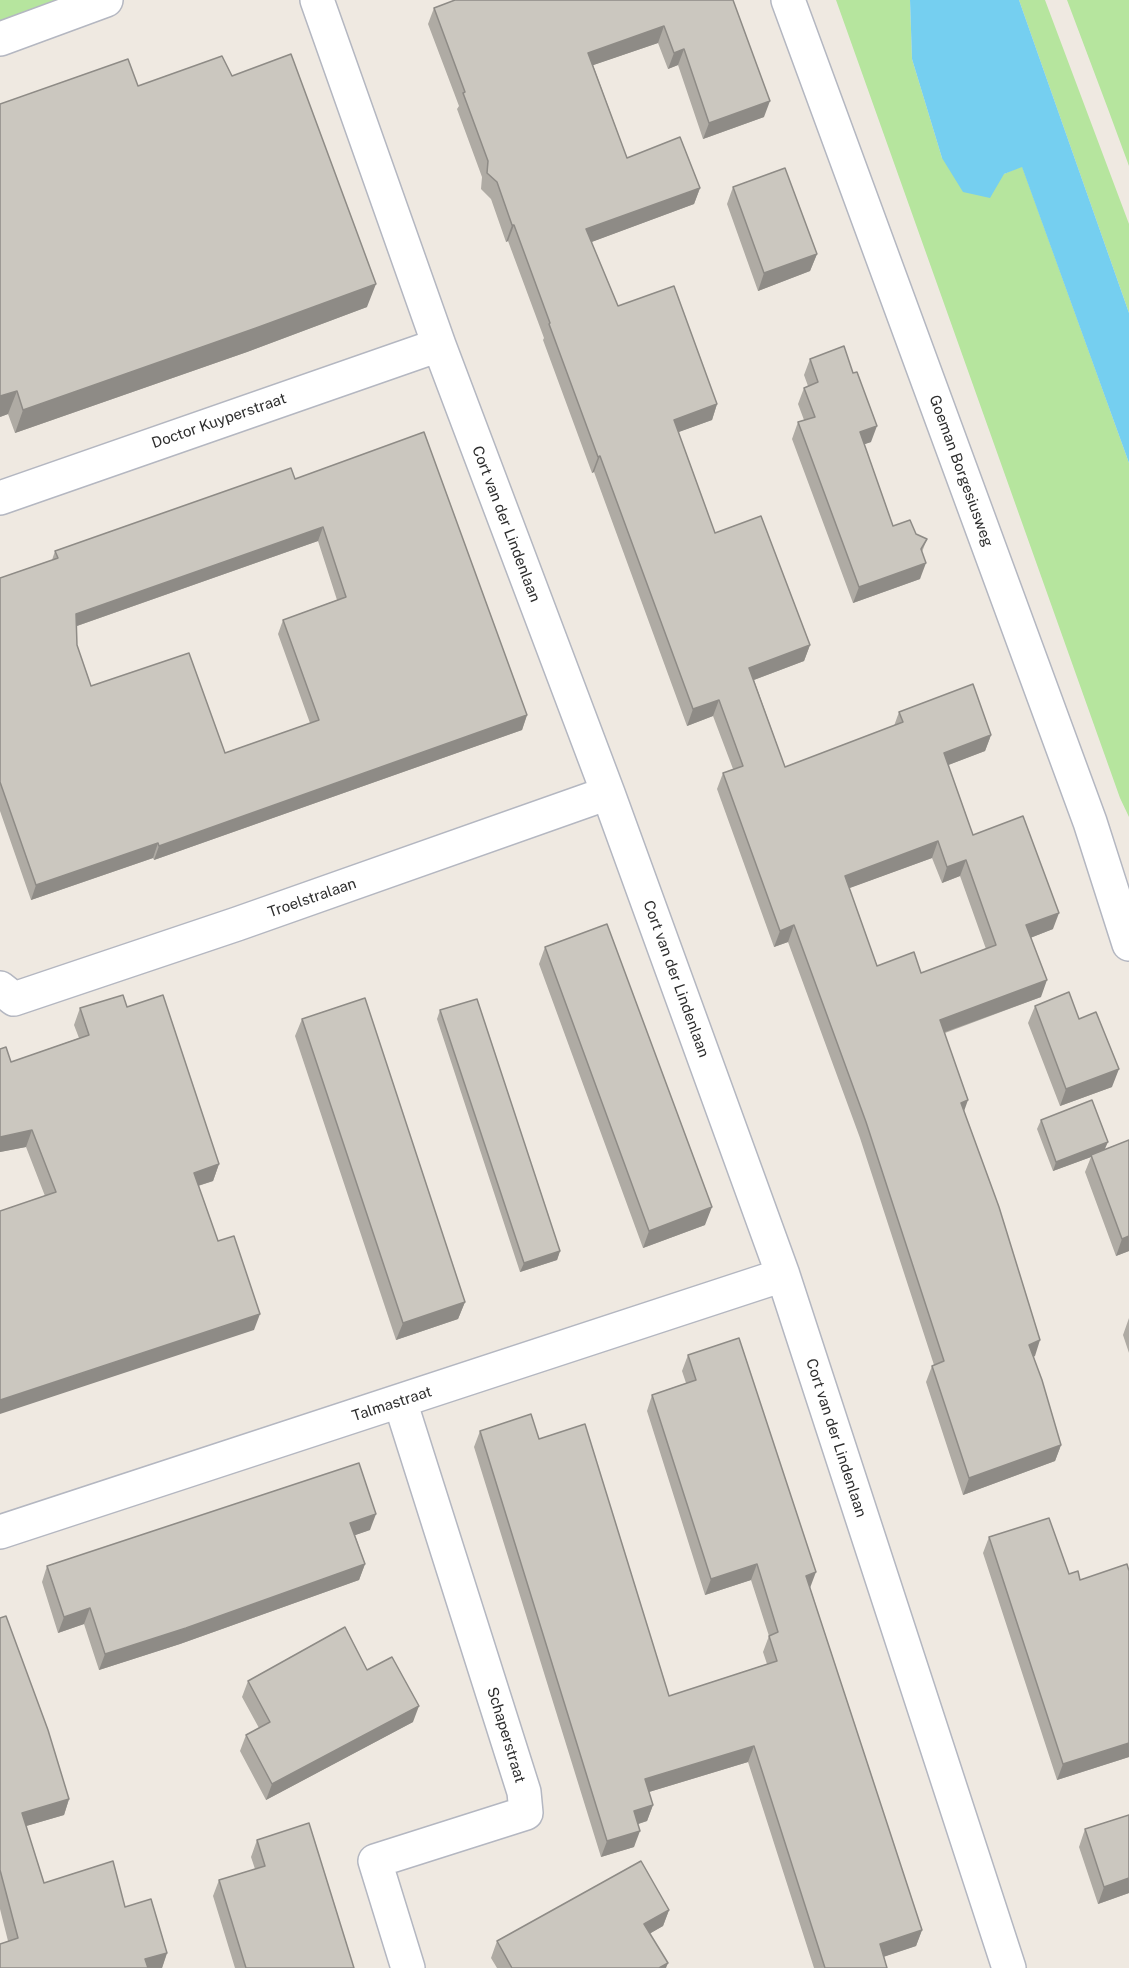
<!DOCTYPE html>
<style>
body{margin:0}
canvas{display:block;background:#efe9e1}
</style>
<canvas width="1129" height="1968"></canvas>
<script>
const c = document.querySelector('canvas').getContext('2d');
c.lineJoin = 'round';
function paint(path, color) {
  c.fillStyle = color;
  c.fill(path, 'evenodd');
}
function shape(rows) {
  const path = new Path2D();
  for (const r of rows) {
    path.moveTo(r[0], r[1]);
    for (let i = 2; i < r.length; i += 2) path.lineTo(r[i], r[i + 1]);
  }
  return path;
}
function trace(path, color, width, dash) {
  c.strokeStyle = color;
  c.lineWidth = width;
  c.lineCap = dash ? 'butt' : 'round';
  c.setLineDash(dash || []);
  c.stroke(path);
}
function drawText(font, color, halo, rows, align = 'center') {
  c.font = font + ' "Public Sans",sans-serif';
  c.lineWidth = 4.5;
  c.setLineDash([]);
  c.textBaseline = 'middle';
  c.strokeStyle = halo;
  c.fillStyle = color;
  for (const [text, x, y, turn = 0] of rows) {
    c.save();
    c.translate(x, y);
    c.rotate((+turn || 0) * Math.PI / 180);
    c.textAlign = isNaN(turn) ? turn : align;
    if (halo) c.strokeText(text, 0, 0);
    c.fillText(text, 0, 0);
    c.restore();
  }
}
paint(shape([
 [0,0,81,0,0,28],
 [836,0,910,0,912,59,942,158,1004,174,1022,166,1129,463,1129,817,1120,798],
 [1019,0,1045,0,1129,224,1129,313],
 [1067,0,1129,0,1129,166,1108,109]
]), '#b6e59e');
paint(shape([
 [910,0,1019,0,1129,313,1129,463,1022,167,1004,174,990,198,963,192,942,158,912,59]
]), '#75cff0');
const street = shape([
 [317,0,439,345,608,793,783,1275,1009,1968],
 [788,0,1090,822,1129,944],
 [0,39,106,0],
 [0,498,439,345],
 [0,988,14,999,237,924,608,793],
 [400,1401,524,1792,526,1813,375,1861,408,1968],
 [0,1532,783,1275]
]);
trace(street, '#b4b7c1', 36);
trace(street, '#fff', 33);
paint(shape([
 [733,0,764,117,703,139,678,65,668,69,658,43,593,65,627,158,700,188,694,204,591,242,618,306,717,404,712,420,678,432,715,533,810,645,804,661,754,680,785,767,894,726,899,712,991,735,985,751,948,765,973,835,1053,929,1030,938,1041,997,945,1033,964,1111,1035,1356,1033,1357,1061,1445,1055,1461,963,1495,926,1382,932,1366,934,1365,860,1138,788,942,774,947,717,789,723,773,733,769,713,716,687,726,594,472,592,473,543,340,544,338,508,241,506,242,491,199,481,189,482,177,457,109,459,106,428,24,434,8],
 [932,858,942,883,960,876,986,949,921,973,877,966,849,888],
 [232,76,367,307,247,352,15,433,8,414,0,417,138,86],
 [733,187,817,254,810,271,758,291,727,204],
 [810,359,871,442,864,444,893,526,927,539,922,552,920,579,853,603,792,439,798,422,804,420,798,404,804,388,808,386,804,375],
 [295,479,527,715,522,730,154,860,153,858,31,900,0,811,0,578,52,560,55,551],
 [318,541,337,600,283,620,278,634,310,723,225,753,91,686,77,645,77,626],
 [545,947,705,1225,643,1248,539,964],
 [1035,1006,1079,1019,1112,1087,1060,1106,1028,1023],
 [127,1007,219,1164,213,1181,198,1186,218,1241,254,1330,45,1196,26,1147,0,1152,0,1049,11,1062,79,1038,74,1025,80,1008],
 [440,1010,560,1251,557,1260,520,1272,437,1019],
 [302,1019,465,1302,458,1319,396,1340,295,1036],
 [1041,1120,1105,1149,1129,1140,1129,1251,1116,1256,1085,1172,1091,1157,1053,1171,1037,1129],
 [1129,1318,1129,1353,1123,1335],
 [688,1355,810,1588,922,1930,916,1946,883,1957,887,1968,814,1968,748,1762,649,1792,653,1805,647,1821,638,1824,634,1847,601,1857,474,1447,480,1431,539,1439,669,1696,767,1664,763,1652,769,1636,751,1580,705,1595,647,1411,652,1395,686,1383,682,1371],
 [370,1530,355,1535,365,1564,359,1580,180,1644,99,1670,84,1624,58,1633,42,1582,47,1566],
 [989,1537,1069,1574,1080,1580,1129,1571,1129,1757,1057,1780,983,1553],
 [0,1618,69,1799,64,1815,26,1826,44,1883,125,1907,167,1953,162,1968,0,1968,8,1941,0,1909],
 [367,1670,413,1722,266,1800,240,1751,246,1735,259,1728,242,1697,248,1681],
 [1129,1815,1129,1893,1098,1904,1079,1847,1085,1829],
 [257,1840,354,1968,235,1968,213,1896,219,1880,255,1869,251,1857],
 [669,1910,663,1926,650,1933,666,1968,497,1968,491,1958,497,1941]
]), '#afaba4');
paint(shape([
 [664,26,658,43,582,69,588,53],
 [684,49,678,65,668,69,674,53],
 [770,101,764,117,703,139,709,123],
 [700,188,694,204,581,246,586,229],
 [512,225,514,225,508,241,506,242],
 [817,254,810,271,758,291,764,273],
 [376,284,367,307,247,352,15,433,23,410],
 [17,391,8,414,0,417,0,396],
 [717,404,712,420,668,436,674,420],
 [877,426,871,442,854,448,860,432],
 [600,456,594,472,592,473,598,457],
 [323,527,318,541,71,628,76,614],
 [926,563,920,579,853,603,859,587],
 [810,645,804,661,743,684,749,668],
 [719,700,713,716,687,726,693,709],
 [527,715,522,730,154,860,159,846],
 [991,735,985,751,938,769,944,753],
 [938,841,932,858,839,892,845,876],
 [158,843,153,858,31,900,36,885],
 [966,860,960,876,942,883,947,867],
 [1059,913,1053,929,1020,942,1026,925],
 [794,925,788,942,774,947,780,931],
 [1047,980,1041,997,934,1036,940,1020],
 [1119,1069,1112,1087,1060,1106,1066,1089],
 [968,1100,962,1117,961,1103],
 [32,1130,26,1147,0,1152,0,1137],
 [1108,1142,1104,1151,1091,1155,1091,1157,1053,1171,1056,1162],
 [219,1164,213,1181,188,1189,194,1173],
 [712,1207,705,1225,643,1248,649,1231],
 [1129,1236,1129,1251,1116,1256,1122,1239],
 [560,1251,557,1260,520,1272,524,1263],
 [465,1302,458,1319,396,1340,403,1323],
 [260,1314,254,1330,0,1414,0,1400],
 [1040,1340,1035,1356,1023,1361,1029,1345],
 [1061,1445,1055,1461,963,1495,969,1478],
 [376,1514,370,1530,344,1539,350,1523],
 [365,1564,359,1580,180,1644,99,1670,105,1654],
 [757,1564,751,1580,705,1595,711,1579],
 [816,1572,810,1588,800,1592,806,1576],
 [90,1608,84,1624,58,1633,64,1617],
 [419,1706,413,1722,266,1800,272,1784],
 [1129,1743,1129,1757,1057,1780,1063,1764],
 [754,1746,748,1762,639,1795,645,1779],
 [69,1799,64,1815,16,1829,22,1813],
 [653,1805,647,1821,629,1827,634,1811],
 [640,1831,634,1847,601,1857,607,1841],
 [1129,1878,1129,1893,1098,1904,1104,1887],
 [669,1910,663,1926,639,1940,644,1924],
 [922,1930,916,1946,874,1960,880,1944],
 [167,1953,162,1968,142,1968,145,1959],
 [668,1963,666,1968,659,1968]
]), '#8e8b86');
const building = shape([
 [455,0,733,0,770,101,709,123,684,49,674,53,664,26,588,53,627,158,680,137,700,188,586,229,618,306,674,286,717,404,674,420,715,533,761,516,810,645,749,668,785,767,903,722,899,712,973,684,991,735,944,753,973,835,1023,816,1059,913,1026,925,1047,980,940,1020,968,1100,961,1103,999,1207,1040,1340,1029,1345,1042,1380,1061,1445,969,1478,932,1366,944,1361,866,1122,794,925,780,931,723,773,743,766,719,700,693,709,600,456,598,457,549,324,550,323,514,225,512,225,497,182,487,173,488,161,463,93,465,92,434,8,455,0],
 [938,841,947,867,966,860,996,945,921,973,914,952,877,966,845,876,938,841],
 [291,54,376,284,256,328,23,410,17,391,0,396,0,104,128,59,138,86,222,56,232,76,291,54],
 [785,168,817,254,764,273,733,187,785,168],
 [844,346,853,373,857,372,877,426,860,432,893,526,910,520,916,534,927,539,921,549,926,563,859,587,798,422,815,417,804,388,818,382,810,359,844,346],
 [424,432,527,715,159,846,158,843,36,885,0,782,0,578,58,558,55,551,291,468,295,479,424,432],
 [323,527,346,597,283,620,319,720,225,753,189,653,91,686,77,645,76,614,323,527],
 [607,924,712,1207,649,1231,545,947,607,924],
 [1069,992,1079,1019,1096,1012,1119,1069,1066,1089,1035,1006,1069,992],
 [123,995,127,1007,163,995,219,1164,194,1173,218,1241,234,1236,260,1314,0,1400,0,1211,56,1192,32,1130,0,1137,0,1049,6,1047,11,1062,89,1035,80,1008,123,995],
 [365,998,465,1302,403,1323,302,1019,365,998],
 [477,999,560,1251,524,1263,440,1010,477,999],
 [1092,1100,1108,1142,1056,1162,1041,1120,1092,1100],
 [1129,1140,1129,1236,1122,1239,1091,1155,1129,1140],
 [739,1338,816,1572,806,1576,922,1930,880,1944,887,1968,825,1968,754,1746,645,1779,653,1805,634,1811,640,1831,607,1841,480,1431,531,1414,539,1439,585,1424,669,1696,777,1661,769,1636,778,1632,757,1564,711,1579,652,1395,696,1380,688,1355,739,1338],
 [359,1463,376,1514,350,1523,365,1564,186,1628,105,1654,90,1608,64,1617,47,1566,359,1463],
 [1049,1518,1069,1574,1078,1571,1080,1580,1127,1564,1129,1571,1129,1743,1063,1764,989,1537,1049,1518],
 [6,1616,48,1730,69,1799,22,1813,44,1883,113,1861,125,1907,151,1899,167,1953,145,1959,148,1968,0,1968,0,1944,18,1938,0,1870,0,1618,6,1616],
 [345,1627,367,1670,392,1657,419,1706,272,1784,246,1735,270,1722,248,1681,345,1627],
 [1129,1815,1129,1878,1104,1887,1085,1829,1129,1815],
 [309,1823,354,1968,246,1968,219,1880,265,1866,257,1840,309,1823],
 [641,1861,669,1910,644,1924,668,1963,659,1968,512,1968,497,1941,641,1861]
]);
paint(building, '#cbc7bf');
trace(building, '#8e8b86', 1.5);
drawText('15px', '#2e2e2e', '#fff', [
 ["Doctor Kuyperstraat",219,421,-19],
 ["Goeman Borgesiusweg",961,471,70],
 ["Cort van der Lindenlaan",506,524,69],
 ["Troelstralaan",312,898,-19],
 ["Cort van der Lindenlaan",676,979,70],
 ["Talmastraat",392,1404,-18],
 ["Cort van der Lindenlaan",836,1438,72],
 ["Schaperstraat",506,1735,73]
]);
</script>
